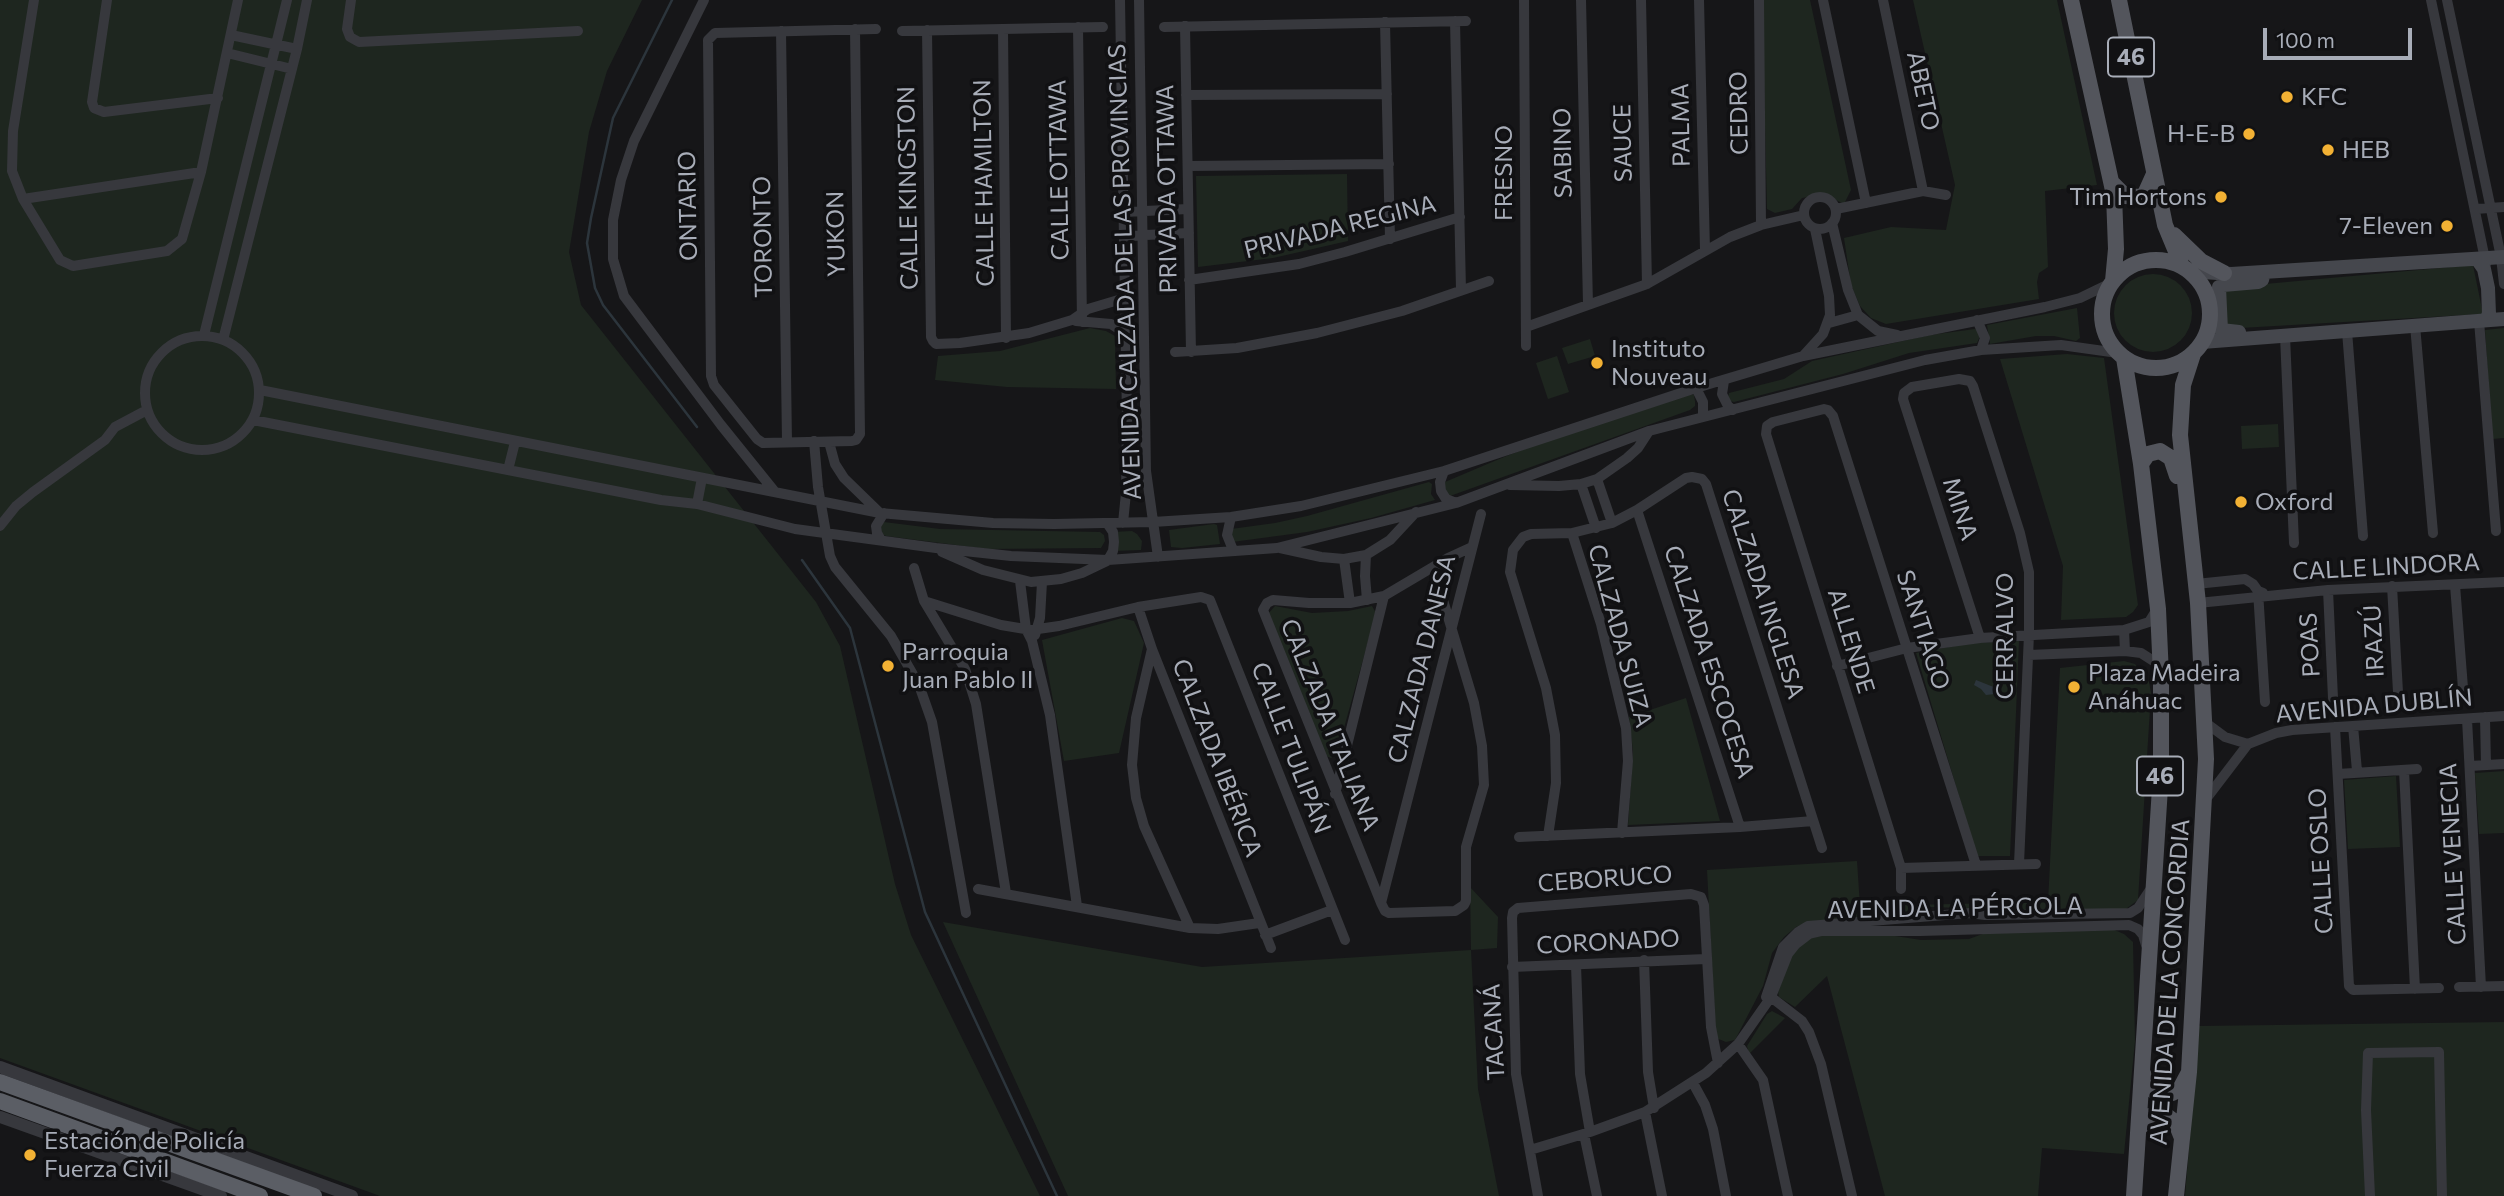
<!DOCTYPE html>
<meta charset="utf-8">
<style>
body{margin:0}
#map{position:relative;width:2504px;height:1196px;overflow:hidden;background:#161618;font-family:Commissioner,sans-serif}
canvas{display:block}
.scale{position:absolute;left:2263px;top:28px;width:149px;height:32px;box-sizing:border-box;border:4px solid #a8adb8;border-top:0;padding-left:9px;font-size:21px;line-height:24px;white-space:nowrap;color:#a8adb8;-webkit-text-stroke:5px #111113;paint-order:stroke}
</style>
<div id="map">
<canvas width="2504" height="1196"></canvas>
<div class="scale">100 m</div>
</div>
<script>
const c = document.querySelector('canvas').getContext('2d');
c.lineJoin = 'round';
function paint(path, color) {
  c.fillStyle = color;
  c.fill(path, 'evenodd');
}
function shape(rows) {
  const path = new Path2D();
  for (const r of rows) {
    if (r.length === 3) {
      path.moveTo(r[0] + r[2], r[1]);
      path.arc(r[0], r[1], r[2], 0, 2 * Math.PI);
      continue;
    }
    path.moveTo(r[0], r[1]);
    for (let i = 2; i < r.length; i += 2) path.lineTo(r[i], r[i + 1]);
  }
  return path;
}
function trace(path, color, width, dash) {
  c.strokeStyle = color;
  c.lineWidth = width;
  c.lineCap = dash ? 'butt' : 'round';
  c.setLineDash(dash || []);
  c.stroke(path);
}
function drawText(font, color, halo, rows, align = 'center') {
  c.font = font + ' Commissioner,sans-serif';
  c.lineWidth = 7;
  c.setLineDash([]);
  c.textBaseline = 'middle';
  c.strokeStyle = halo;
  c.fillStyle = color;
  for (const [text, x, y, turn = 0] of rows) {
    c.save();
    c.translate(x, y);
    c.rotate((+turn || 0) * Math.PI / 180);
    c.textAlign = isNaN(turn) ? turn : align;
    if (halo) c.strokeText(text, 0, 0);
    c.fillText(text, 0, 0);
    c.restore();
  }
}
paint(shape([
 [0,0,642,0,607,71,589,132,569,252,581,305,816,602,840,646,895,884,911,935,1040,1196,380,1196,0,1058],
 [1762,0,1810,0,1851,190,1844,204,1824,194,1802,198,1792,209,1775,213,1767,209],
 [1913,0,2057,0,2097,185,2045,191,2048,267,2039,273,2037,282,2039,299,1886,324,1871,318,1860,306,1851,285,1844,238,1891,227,1946,230,1955,185],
 [1347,174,1348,241,1273,258,1198,267,1196,176],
 [2473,265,2483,314,2223,329,2221,288],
 [2153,313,39],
 [2077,308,2080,338,2076,341,2054,336,2036,336,1990,344,1987,325],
 [1090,328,1106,331,1115,336,1116,389,1007,387,935,380,938,356,1000,351],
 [2504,328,2504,438,2492,439,2485,330],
 [1975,329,1978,330,1980,336,1977,343,1909,353,1843,374,1734,402,1730,401,1728,397,1729,393,1784,379,1812,361,1930,335],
 [1590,339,1595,356,1568,364,1562,348],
 [2067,354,2104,358,2138,605,2133,612,2126,617,2061,620,2063,566,2000,359],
 [1557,356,1569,392,1548,399,1536,363],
 [1690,394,1694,395,1695,401,1695,406,1690,410,1450,496,1445,495,1443,484,1445,482,1504,457,1553,438],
 [2278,424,2279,447,2242,449,2241,426],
 [1429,482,1432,484,1431,494,1435,500,1371,518,1307,532,1232,542,1231,529,1275,523,1307,516],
 [884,522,940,529,1100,532,1104,535,1105,541,1101,548,987,549,886,536,880,533,880,526],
 [1214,524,1217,525,1220,544,1182,548,1171,547,1169,530],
 [1132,531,1137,534,1142,541,1141,550,1113,551,1113,532],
 [1275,606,1312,613,1348,611,1372,606,1376,613,1337,753,1331,758,1326,756,1267,615],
 [1122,618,1134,621,1144,643,1119,753,1064,761,1042,640],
 [2019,641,2010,856,1977,856,1916,653,1971,643],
 [2124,661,2135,664,2149,682,2151,693,2138,900,2122,912,1980,913,1964,908,1928,907,1894,917,1809,922,1796,927,1784,937,1772,953,1763,986,1735,1040,1726,1042,1716,1038,1707,870,1857,861,1860,906,2048,902,2060,668],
 [1686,698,1720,821,1628,825,1633,751,1629,717],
 [2504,771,2504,833,2479,834,2475,773],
 [2396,776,2400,847,2348,849,2344,780],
 [1470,887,1498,917,1497,948,1471,950,1478,1089,1499,1196,1068,1196,943,922,1202,967,1471,950],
 [2112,929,2124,934,2133,942,2135,1041,2124,1154,2042,1148,2038,1196,1885,1196,1827,976,1795,1007,1779,997,1778,992,1791,954,1810,938,1820,935,1889,935,1921,940,1969,939,1988,932],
 [1772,1011,1785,1018,1749,1054,1747,1046,1767,1014],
 [2504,1022,2504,1196,2185,1196,2199,1026]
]), '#1e261f');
paint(shape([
 [1976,680,1996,688,1995,694,1986,695,1981,689,1974,685]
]), '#2c353c');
trace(shape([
 [672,0,613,118,591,218,587,243,595,288,603,305,697,427],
 [802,560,850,628,925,912,1057,1196]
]), '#2c353c', 2.5);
trace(shape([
 [34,0,13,131,12,171,23,199,60,260,73,266,167,251,182,239,201,172,238,0],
 [107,0,92,102,94,108,104,112,218,98],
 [351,0,347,29,350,37,359,42,578,31],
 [704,0,634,141,621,180,613,220,613,259,624,296,721,425,775,492],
 [1120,0,1127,419,1126,493,1123,523],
 [1139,0,1146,471,1158,557],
 [1524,0,1526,346],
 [1581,0,1588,304],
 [1641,0,1647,284],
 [1699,0,1705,250],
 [1759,0,1761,225],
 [1823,0,1866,203],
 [1883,0,1923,191],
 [2431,0,2486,264],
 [2447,0,2501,257,2504,284],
 [1455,21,1461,290],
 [1385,22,1390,239],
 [1185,26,1191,352],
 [1078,27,1082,322],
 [1164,27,1466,21],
 [855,29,860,434,856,440,852,441,763,443,757,439,714,385,711,376,708,40,715,33,876,29],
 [1003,29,1006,338],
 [927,30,931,337,933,341,936,344,960,343,1029,333,1072,320,1088,309,1125,298],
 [781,31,787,442],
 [902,31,1103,27],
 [231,35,297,49],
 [227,53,292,69],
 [1186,95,1387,94],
 [1188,166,1389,164],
 [1820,213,16],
 [23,199,201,172],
 [1836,209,1923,191,1946,195],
 [2475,209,2504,207],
 [1123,212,1188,209],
 [1832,223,1848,290,1858,315,1878,331,1897,335],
 [1124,236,1189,233],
 [1189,280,1299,264,1345,252,1460,217],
 [1977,320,1985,338,1981,350],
 [1076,321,1111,324,1125,333],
 [2479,321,2496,531],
 [1829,323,1858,315],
 [2415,325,2433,533],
 [1526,327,1647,284,1730,237,1761,225,1804,215],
 [2347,331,2363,536],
 [204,335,287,0],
 [2285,336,2294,543],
 [202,393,57],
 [223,340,297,49,307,0],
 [1175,352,1237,348,1317,333,1402,311,1489,281],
 [1803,356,1823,334,1830,315,1829,296,1815,229],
 [1724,381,1722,394,1728,406,1733,410],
 [1696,388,1703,402,1703,417],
 [260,390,880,513,993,523,1054,524,1153,522,1231,517,1301,506,1444,471,1696,388,1803,356,2045,307,2080,298,2111,283],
 [253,420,661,500,697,504,795,529,936,548,1011,556,1108,560,1277,548,1456,503,1649,431,1925,360,1981,350,2061,345,2118,353],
 [814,441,818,487,830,556,835,567,891,636,919,685,932,722,966,913],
 [829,442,835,464,844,478,880,513],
 [508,470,515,442],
 [1444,471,1440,482,1441,491,1446,499,1456,503],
 [1597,479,1612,523],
 [1581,484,1596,528],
 [1510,485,1559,486,1581,484,1597,479,1627,458,1638,448,1649,431],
 [697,504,702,478],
 [1637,510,1740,827],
 [1231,517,1227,535,1233,550],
 [1107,523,1113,532,1114,542,1113,551,1108,560],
 [0,526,16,506,33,492,105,440,115,427,147,410],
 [1572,533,1601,624,1626,728,1628,761,1622,833],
 [881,540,877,533,876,526,884,513],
 [1280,548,1321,557,1344,559,1366,555,1390,540,1416,512],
 [942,552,983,570,1031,582,1061,579,1082,573,1107,561],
 [1366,555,1365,576,1367,600],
 [1344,559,1350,603],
 [1433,567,1474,703,1482,746,1484,785,1466,847,1466,901,1464,905,1455,911,1389,913,1385,911,1381,903,1263,610,1267,603,1273,600,1309,603,1350,603,1384,596,1433,567,1448,558,1472,547],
 [914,568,924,601,965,669,976,704,1006,893],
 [1020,581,1026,629,1032,641,1050,715,1077,906],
 [2196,584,2245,579,2253,584,2258,591,2263,593],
 [2455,585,2463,688],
 [2392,586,2398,692],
 [2328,590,2333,698],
 [2258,591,2265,702],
 [924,601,1001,625,1031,630,1059,626,1138,607,1201,597,1210,600,1345,940],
 [2198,603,2328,590,2504,582],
 [1138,607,1152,649,1271,948],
 [2124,630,2125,651],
 [1035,635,1040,618,1042,582],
 [1980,638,1903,399,1904,393,1912,387,1959,379,1970,381,1973,386,2020,533,2029,572,2029,634,2019,864],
 [1152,649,1136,718,1132,765,1136,798,1144,826,1190,928],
 [2029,655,2125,651,2141,653,2155,662,2159,671],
 [1837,666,1907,648,1980,638,2124,630,2149,622,2157,609],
 [2485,717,2486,765],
 [2467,719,2481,987],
 [2206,723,2225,737,2248,744],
 [2353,726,2357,771],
 [2335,727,2349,986,2353,990,2439,988],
 [2470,766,2504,764],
 [2404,770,2415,989],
 [2338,774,2417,769],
 [1335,794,1384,596],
 [2206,799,2248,744,2276,733,2292,730,2504,716],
 [1548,836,1556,783,1555,735,1546,688,1510,572,1513,550,1523,537,1531,534,1572,533,1612,523,1637,510,1686,478,1692,477,1702,479,1706,484,1822,848],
 [1519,837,1740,827,1813,821],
 [1901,868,2036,864],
 [978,889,1190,928,1218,929,1259,923],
 [1901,889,1901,868,1766,434,1767,426,1773,422,1824,409,1828,410,1833,416,1976,865],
 [1381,903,1481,514],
 [1265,935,1332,910],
 [1644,960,1648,1072,1654,1108],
 [1576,965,1580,1074,1590,1132],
 [1512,967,1706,959],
 [2459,987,2504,986],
 [1767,994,1802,1021,1809,1032,1821,1064,1852,1196],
 [1766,997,1783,947,1798,932,1808,926,1970,913,1985,915,2130,913,2138,908,2150,890],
 [1738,1044,1763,1080,1788,1196],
 [1693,1083,1705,1105,1713,1129,1726,1196],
 [1645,1112,1662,1196],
 [1584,1134,1597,1196],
 [1530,1150,1590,1132,1645,1112,1706,1073,1738,1044,1771,997,1788,954,1796,944,1809,934,1822,931,1920,931,2129,925,2138,929,2143,935,2146,945],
 [1538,1196,1516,1074,1512,918,1513,912,1518,908,1691,894,1701,897,1704,905,1711,1027,1718,1063],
 [2370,1196,2366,1110,2368,1053,2439,1052,2442,1196]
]), '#37383d', 10);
trace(shape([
 [0,1067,352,1196],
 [0,1117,221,1196]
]), '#37383d', 12);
trace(shape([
 [2477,259,2484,269,2488,288,2489,314,2486,320],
 [2190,271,2231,274,2504,257],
 [2239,332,2221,330,2219,287,2223,285,2258,282,2262,280,2264,272],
 [2202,342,2504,319]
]), '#45474d', 14);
trace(shape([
 [2071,0,2114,195,2116,249,2113,281],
 [2119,0,2165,225,2182,266],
 [2112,183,2125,196,2140,197,2145,194,2154,174],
 [2174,235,2201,261,2224,273],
 [2156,314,54],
 [2124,358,2141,464,2158,609,2161,675,2161,772,2134,1196],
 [2141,464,2148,454,2160,451,2171,458,2177,476],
 [2142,1071,2148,1086,2155,1092,2163,1094,2172,1093,2180,1089,2188,1074],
 [2140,1127,2150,1116,2164,1114,2176,1123,2182,1138],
 [2176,1196,2189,1072,2206,759,2198,603,2180,435,2183,385,2193,354]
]), '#53555c', 16);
trace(shape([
 [0,1082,314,1196],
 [0,1101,260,1196]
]), '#5b5e65', 16);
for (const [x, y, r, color] of [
 [2287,97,7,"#f2b134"],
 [2249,134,7,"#f2b134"],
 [2328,150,7,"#f2b134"],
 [2221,197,7,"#f2b134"],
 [2447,226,7,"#f2b134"],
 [1597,363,7,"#f2b134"],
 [2241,502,7,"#f2b134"],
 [888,666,7,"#f2b134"],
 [2074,687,7,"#f2b134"],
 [30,1155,7,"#f2b134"]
]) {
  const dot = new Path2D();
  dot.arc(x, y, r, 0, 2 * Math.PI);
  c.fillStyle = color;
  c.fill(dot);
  trace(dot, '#111113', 2.5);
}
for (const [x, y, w] of [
 [2131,57,46],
 [2160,776,46]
]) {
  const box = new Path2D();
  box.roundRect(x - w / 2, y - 19.5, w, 39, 5);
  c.fillStyle = '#111113';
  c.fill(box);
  trace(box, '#a8adb8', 2);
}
drawText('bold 23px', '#a8adb8', null, [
 ["46",2131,57],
 ["46",2160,776]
]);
drawText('24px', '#a8adb8', '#111113', [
 ["ABETO",1923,91,78],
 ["CEDRO",1739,113,-91],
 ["PALMA",1681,125,-91],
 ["SAUCE",1623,143,-91],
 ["SABINO",1563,153,-91],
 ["CALLE OTTAWA",1059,170,-91],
 ["FRESNO",1504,173,-90],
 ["CALLE HAMILTON",984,183,-91],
 ["CALLE KINGSTON",908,188,-91],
 ["PRIVADA OTTAWA",1167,189,-91],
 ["ONTARIO",688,206,-91],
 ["PRIVADA REGINA",1340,227,-14],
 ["YUKON",836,234,-91],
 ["TORONTO",763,237,-91],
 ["AVENIDA CALZADA DE LAS PROVINCIAS",1125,272,-92],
 ["MINA",1960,509,72],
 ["CALLE LINDORA",2386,567,-3],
 ["CALZADA INGLESA",1763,594,72],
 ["SANTIAGO",1923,630,72],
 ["CALZADA SUIZA",1620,636,75],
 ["CERRALVO",2005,636,-90],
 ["ALLENDE",1851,641,73],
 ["IRAZÚ",2374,641,-93],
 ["POAS",2310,645,-93],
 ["CALZADA DANESA",1422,659,-76],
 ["CALZADA ESCOCESA",1709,662,72],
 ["AVENIDA DUBLÍN",2374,706,-5],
 ["CALZADA ITALIANA",1330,725,68],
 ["CALLE TULIPÁN",1291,748,69],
 ["CALZADA IBÉRICA",1217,758,69],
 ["CALLE VENECIA",2453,854,-93],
 ["CALLE OSLO",2321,861,-93],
 ["CEBORUCO",1605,879,-4],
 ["AVENIDA LA PÉRGOLA",1955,908,-1],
 ["CORONADO",1608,942,-3],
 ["AVENIDA DE LA CONCORDIA",2170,982,-86],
 ["TACANÁ",1494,1032,-93]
]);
drawText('24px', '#a8adb8', '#111113', [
 ["KFC",2301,97],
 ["H-E-B",2235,134,"right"],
 ["HEB",2342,150],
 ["Tim Hortons",2207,197,"right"],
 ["7-Eleven",2433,226,"right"],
 ["Instituto",1611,349],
 ["Nouveau",1611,377],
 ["Oxford",2255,502],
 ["Parroquia",902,652],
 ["Juan Pablo II",902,680],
 ["Plaza Madeira",2088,673],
 ["Anáhuac",2088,701],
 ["Estación de Policía",44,1141],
 ["Fuerza Civil",44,1169]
], 'left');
</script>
